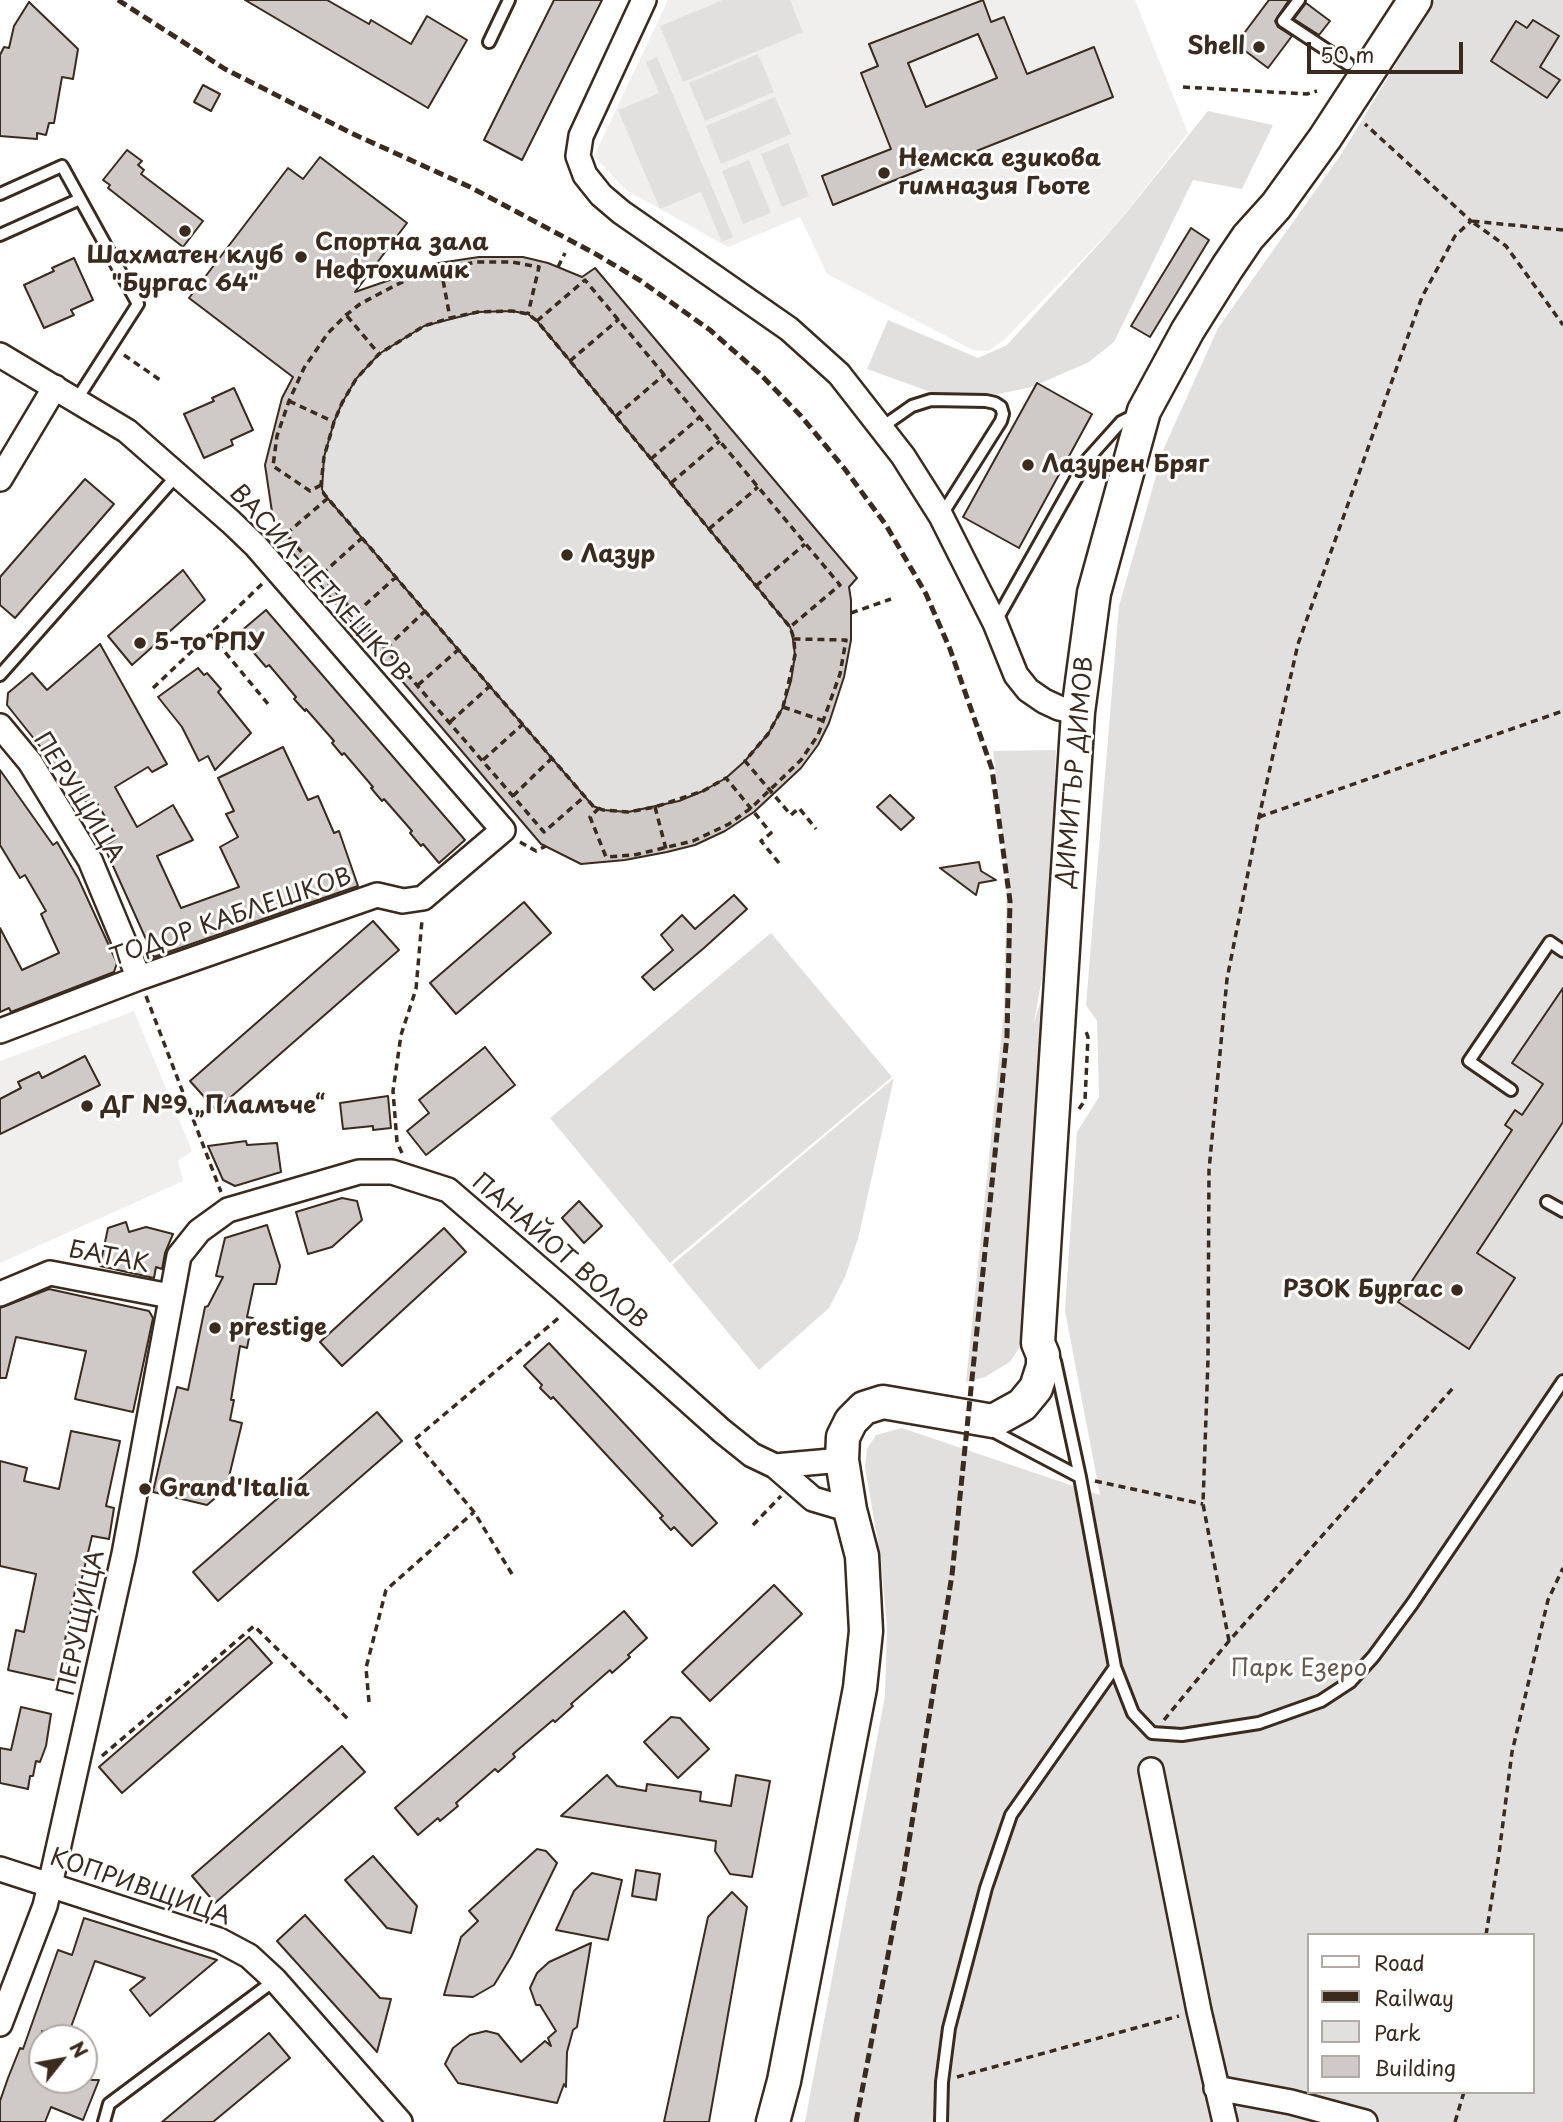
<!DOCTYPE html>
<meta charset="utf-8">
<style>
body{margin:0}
#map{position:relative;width:1563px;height:2122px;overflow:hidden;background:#fff;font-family:"Playpen Sans",sans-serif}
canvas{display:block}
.legend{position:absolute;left:1307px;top:1933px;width:228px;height:161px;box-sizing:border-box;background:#fff;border:2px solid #b1aaa5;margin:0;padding:9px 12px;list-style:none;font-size:21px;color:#3b2a1e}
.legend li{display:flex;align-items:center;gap:14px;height:35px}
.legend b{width:35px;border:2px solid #b1aaa5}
.north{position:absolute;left:28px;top:2024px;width:70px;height:70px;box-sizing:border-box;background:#fff;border:2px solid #b1aaa5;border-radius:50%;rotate:59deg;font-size:19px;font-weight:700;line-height:28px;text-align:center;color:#3b2a1e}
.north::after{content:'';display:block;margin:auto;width:24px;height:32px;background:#3b2a1e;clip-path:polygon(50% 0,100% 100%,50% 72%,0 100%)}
.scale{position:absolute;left:1307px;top:42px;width:156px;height:32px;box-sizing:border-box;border:4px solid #3b2a1e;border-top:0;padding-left:9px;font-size:21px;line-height:24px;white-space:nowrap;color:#3b2a1e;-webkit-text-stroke:5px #fff;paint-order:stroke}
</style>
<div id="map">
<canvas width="1563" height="2122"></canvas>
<ul class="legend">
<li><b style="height:9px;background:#fff"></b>Road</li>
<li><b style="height:9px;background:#3b2a1e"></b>Railway</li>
<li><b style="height:19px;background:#e2e0de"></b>Park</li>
<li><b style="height:19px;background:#cfcac7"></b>Building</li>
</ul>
<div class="north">N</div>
<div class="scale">50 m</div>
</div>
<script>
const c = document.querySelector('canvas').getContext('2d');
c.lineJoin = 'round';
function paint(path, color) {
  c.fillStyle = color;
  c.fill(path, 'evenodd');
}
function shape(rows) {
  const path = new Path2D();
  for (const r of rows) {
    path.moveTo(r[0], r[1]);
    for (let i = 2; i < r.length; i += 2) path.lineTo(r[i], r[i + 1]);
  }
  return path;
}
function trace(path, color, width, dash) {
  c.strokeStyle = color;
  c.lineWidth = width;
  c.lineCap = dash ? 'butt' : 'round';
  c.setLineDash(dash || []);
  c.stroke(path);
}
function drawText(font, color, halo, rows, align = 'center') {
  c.font = font + ' "Playpen Sans",sans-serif';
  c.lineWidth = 6;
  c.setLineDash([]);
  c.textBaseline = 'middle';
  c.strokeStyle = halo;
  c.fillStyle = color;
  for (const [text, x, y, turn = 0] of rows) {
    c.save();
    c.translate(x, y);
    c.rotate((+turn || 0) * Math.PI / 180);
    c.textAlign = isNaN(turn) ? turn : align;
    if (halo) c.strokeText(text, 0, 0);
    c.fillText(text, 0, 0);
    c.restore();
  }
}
paint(shape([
 [668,0,1135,0,1188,133,1118,223,1003,341,988,351,973,350,827,274,800,217,728,247,626,190,594,156],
 [134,1011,192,1151,178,1161,183,1181,0,1263,0,1061]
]), '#f1efee');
paint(shape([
 [723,0,790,0,803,32,683,82,660,26],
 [1435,0,1563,0,1563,2122,805,2122,885,1696,887,1628,881,1560,865,1467,867,1449,876,1435,902,1428,1100,1495,1065,1311,1077,1132,1099,1097,1097,1021,1086,1005,1119,606,1164,448,1218,328,1342,153],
 [1309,1935,1533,1935,1533,2092,1309,2092],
 [758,54,774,92,705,121,689,83],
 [657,57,733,237,722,242,701,192,660,209,618,110,659,93,646,62],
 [775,97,791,134,721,164,706,126],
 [1208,111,1273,125,1242,189,1193,180,1114,342,1089,362,1032,387,979,398,939,395,867,369,888,320,978,358,1007,345,1118,223],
 [788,143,809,196,782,207,761,154],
 [749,160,771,213,743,224,722,171],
 [479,257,523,257,548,263,582,277,595,268,857,578,849,587,851,600,851,640,844,677,829,723,818,745,801,768,754,812,725,831,695,845,625,860,581,864,541,844,276,533,265,465,282,398,307,351,344,310,400,277,439,263],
 [1056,750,1050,934,1034,1022,1062,937,1019,1348,1010,1362,985,1377,966,1382,1004,1010,1007,876,993,751],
 [771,933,892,1077,670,1263,550,1118],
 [894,1078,858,1239,845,1277,829,1308,759,1370,672,1265]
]), '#e2e0de');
const building = shape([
 [245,0,327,0,369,24,371,20,411,44,427,16,467,40,428,108,245,0],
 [554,0,602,0,522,160,484,140,554,0],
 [983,0,991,22,1004,17,1027,74,1094,47,1113,97,941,165,940,162,833,205,822,176,891,149,861,73,878,66,869,44,983,0],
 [978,34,997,78,926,107,908,63,978,34],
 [1269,0,1289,0,1275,21,1278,27,1292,36,1268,68,1236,44,1269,0],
 [29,2,78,49,73,79,62,77,54,123,49,123,46,135,37,133,37,139,0,136,0,55,4,47,9,48,14,26,29,2],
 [1306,3,1330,21,1319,35,1294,19,1306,3],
 [1533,20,1559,36,1540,67,1560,80,1547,98,1491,61,1516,21,1527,28,1533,20],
 [203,85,220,94,211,111,194,102,203,85],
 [127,150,142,161,138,165,144,170,141,174,203,221,183,247,108,188,110,185,103,180,127,150],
 [320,157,407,223,355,292,439,263,479,257,523,257,548,263,582,277,595,268,857,578,849,587,851,600,851,640,844,677,829,723,818,745,801,768,754,812,725,831,695,845,667,852,625,860,581,864,541,844,275,532,265,465,282,398,293,377,189,298,288,168,303,179,320,157],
 [512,311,528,314,537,321,790,627,792,632,795,655,791,681,783,707,768,734,745,761,726,778,703,791,679,801,628,812,603,810,593,806,324,494,322,489,324,457,334,422,342,403,356,379,379,354,424,326,478,312,512,311],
 [1191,228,1209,240,1150,337,1131,326,1191,228],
 [74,258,93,300,71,310,74,315,44,328,24,285,54,271,52,268,74,258],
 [1037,383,1092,414,1019,548,963,517,1037,383],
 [234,388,253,430,231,440,233,445,204,458,184,414,214,401,212,398,234,388],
 [85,479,114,504,15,618,0,605,0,577,85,479],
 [183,570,205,600,132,665,108,636,183,570],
 [266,610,465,840,439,863,423,844,421,846,410,833,412,831,384,799,382,801,371,788,373,787,344,753,342,755,332,743,334,741,306,709,305,711,294,699,296,697,269,665,266,667,254,653,256,652,240,632,266,610],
 [100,644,167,764,152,772,148,767,115,787,137,827,173,805,193,840,157,856,181,908,239,887,220,847,238,837,226,814,234,811,218,778,283,747,308,800,318,796,334,833,339,831,358,886,154,957,104,846,117,838,97,803,89,807,60,761,55,765,7,705,8,693,32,673,47,690,100,644],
 [198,668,204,675,207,673,221,689,218,692,251,733,215,770,208,756,199,761,182,727,158,697,198,668],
 [0,770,53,845,57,842,78,878,117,963,114,972,11,1012,9,1008,0,1012,0,928,22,970,59,953,41,914,46,911,25,875,20,878,0,845,0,770],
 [890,795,914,818,901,830,877,807,890,795],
 [979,862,981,871,996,880,979,883,976,895,940,868,979,862],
 [734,895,747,909,704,948,654,990,642,977,673,950,661,935,682,915,695,929,734,895],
 [524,902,551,933,456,1014,430,983,524,902],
 [373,921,399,950,216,1110,190,1081,373,921],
 [1563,988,1563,1122,1477,1253,1515,1278,1469,1349,1398,1302,1512,1130,1505,1125,1515,1110,1522,1115,1543,1084,1512,1063,1563,988],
 [485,1047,515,1085,426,1155,407,1131,429,1113,419,1100,485,1047],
 [85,1056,100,1085,0,1134,0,1099,21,1088,18,1082,39,1072,42,1078,85,1056],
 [388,1096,391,1128,373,1130,373,1126,343,1129,340,1103,388,1096],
 [246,1141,247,1145,277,1143,281,1172,235,1186,223,1180,208,1146,246,1141],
 [342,1198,357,1201,362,1220,332,1247,308,1254,296,1212,342,1198],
 [579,1201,602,1226,584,1243,562,1218,579,1201],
 [126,1222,129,1232,146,1227,173,1234,165,1253,162,1269,156,1267,154,1278,100,1266,108,1228,126,1222],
 [267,1225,280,1266,276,1284,254,1284,247,1317,253,1318,247,1348,240,1346,231,1400,234,1400,230,1420,242,1423,226,1489,207,1505,153,1492,177,1387,188,1390,205,1307,208,1306,223,1277,216,1276,225,1238,267,1225],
 [444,1228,466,1252,342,1366,320,1342,444,1228],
 [49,1289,149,1311,153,1318,133,1412,75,1399,86,1351,16,1337,6,1378,0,1378,0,1308,49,1289],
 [549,1343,717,1523,692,1546,674,1527,671,1530,660,1518,663,1516,553,1397,551,1399,540,1388,542,1385,524,1366,549,1343],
 [377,1412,402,1441,218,1601,193,1572,377,1412],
 [71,1431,120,1441,106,1506,114,1508,109,1539,92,1536,81,1582,77,1581,65,1640,70,1641,62,1682,8,1670,16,1630,24,1632,36,1574,0,1566,0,1461,27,1468,24,1481,59,1489,71,1431],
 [774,1585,802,1614,710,1701,682,1672,774,1585],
 [624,1611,647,1638,628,1655,630,1657,612,1673,610,1670,571,1704,573,1706,555,1722,553,1720,513,1754,515,1757,498,1772,495,1769,456,1803,458,1806,440,1821,438,1818,418,1835,395,1808,624,1611],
 [249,1637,272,1663,122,1793,99,1767,249,1637],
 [21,1707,51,1714,46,1746,40,1762,36,1761,33,1776,30,1776,28,1789,0,1783,0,1748,11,1750,21,1707],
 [671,1717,680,1718,709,1749,678,1778,644,1742,671,1717],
 [342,1746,365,1772,215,1903,192,1876,342,1746],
 [607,1775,617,1786,646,1791,647,1784,701,1792,700,1801,731,1806,736,1775,770,1781,752,1877,730,1874,715,1851,716,1841,561,1816,607,1775],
 [537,1849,546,1851,557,1863,511,1957,494,1985,473,1997,444,1995,461,1937,478,1921,469,1911,537,1849],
 [373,1856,417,1906,411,1933,387,1928,345,1880,373,1856],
 [636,1870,660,1874,656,1900,632,1896,636,1870],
 [592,1873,622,1880,608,1940,556,1930,574,1891,592,1873],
 [732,1892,747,1907,709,2122,664,2122,708,1917,732,1892],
 [305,1915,380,1998,391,1999,377,2052,277,1941,305,1915],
 [84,1918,217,1960,150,2016,130,1990,145,1978,95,1961,67,2038,42,2031,42,2080,99,2080,83,2120,51,2107,45,2122,0,2122,0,2101,8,2078,20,2048,23,2049,58,1950,72,1955,84,1918],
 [591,1943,577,2027,573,2030,567,2052,566,2087,564,2084,557,2103,458,2083,445,2064,453,2048,470,2035,486,2031,498,2034,521,2062,545,2041,551,2046,548,2038,556,2031,540,2005,536,2005,530,1988,537,1973,549,1962,591,1943],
 [269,2033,290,2058,213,2122,162,2122,269,2033]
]);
paint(building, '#cfcac7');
trace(building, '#3b2a1e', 2);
const lane = shape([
 [1299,0,1283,21,1348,64],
 [489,42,509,0],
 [0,194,62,166,138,304,77,399],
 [0,235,80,199],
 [882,427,912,406,931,400,986,401,995,403,1001,407,1003,414,1001,421,941,516],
 [996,621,1086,461,1121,422,1137,414],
 [0,675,178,474],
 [1511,1090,1469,1061,1550,942,1563,951],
 [1547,1202,1563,1211],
 [1055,1361,1080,1477,1115,1667,1133,1713,1152,1733,1182,1735,1259,1723,1321,1701,1350,1682,1373,1657,1412,1604,1563,1381],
 [989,1429,1080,1477],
 [104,2122,109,2104,275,1980],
 [941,2122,942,2082,949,2028,986,1888,1011,1815,1115,1667]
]);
const street = shape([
 [644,0,581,136,578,156,585,175,601,195,621,212,789,329,839,374,903,456,941,516,995,623,1016,675,1028,690,1044,701,1059,708,1078,712],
 [0,355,127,431,231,522,256,546,503,830,423,898,403,901,377,895,139,978,0,1031],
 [0,479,55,387],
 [0,726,30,762,90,860,139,978],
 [0,1294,50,1273,170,1296],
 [775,1466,842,1460],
 [1151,1770,1199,2011,1225,2122],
 [0,1869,219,1940,249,1956,275,1980,400,2122],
 [0,2024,45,1906,50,1885,124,1554,179,1256,199,1231,228,1210,359,1172,392,1172,448,1190,563,1289,722,1431,752,1455,775,1466,813,1499,850,1510],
 [1216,2088,1291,2102,1365,2122]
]);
const secondary = shape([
 [773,2122,784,2081,860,1688,866,1631,862,1556,850,1510,842,1460,843,1437,851,1421,864,1408,883,1402,993,1421,1022,1405,1036,1388,1043,1366,1043,1355,1038,1343,1078,712,1094,593,1144,411,1188,330,1227,268,1248,237,1276,206,1325,138,1415,0]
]);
trace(lane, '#3b2a1e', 16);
trace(street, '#3b2a1e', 28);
trace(secondary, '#3b2a1e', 37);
trace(shape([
 [1183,87,1307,94,1317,91],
 [1563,230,1471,221,1506,246,1563,325],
 [558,267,565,253],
 [441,269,450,318],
 [347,316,379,354],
 [537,321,585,280,840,585,790,627],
 [124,355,163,382],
 [570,361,619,319],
 [289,401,334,422],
 [616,416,665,374],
 [651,459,700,417],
 [671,483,720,441],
 [321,485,310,491,273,466,277,436,289,401,304,368,328,333,346,315,360,304,396,285,420,274,476,262,512,262,539,267,528,314],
 [328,498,286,534,544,832,584,797],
 [709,529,758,487],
 [322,574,362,538],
 [262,584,210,634,268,704],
 [756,586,805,544],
 [356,613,396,577],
 [851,613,891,599],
 [386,648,425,611],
 [418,685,458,650],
 [153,688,210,634],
 [783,707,824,721],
 [450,722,490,686],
 [483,760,523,724],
 [513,796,552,758],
 [655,807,666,849],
 [599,808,590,817,606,857,634,855,693,841,729,824,751,808,801,760,818,735,840,674,846,640,794,639],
 [1259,817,1563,711],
 [520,842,536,851,546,846],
 [779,863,761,841,771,833,726,778,703,791,655,807,628,812,603,810,593,806,324,494,321,485,324,457,334,422,342,403,356,379,379,354,424,326,450,318,478,312,512,311,528,314,537,321,790,627,794,639,795,655,783,707,768,734,745,761,791,815,799,808,816,829],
 [146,996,221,1192],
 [1079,1109,1085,1100,1088,1037,1085,1029],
 [402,1153,397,1142,393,1091,401,1035,416,989,422,920],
 [1095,1481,1203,1504],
 [753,1525,781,1496],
 [512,1574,474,1512,414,1440,561,1316],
 [1229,1641,1203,1504,1208,1359,1209,1170,1227,979,1259,817,1298,644,1422,297,1455,236,1471,221,1365,124],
 [369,1702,366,1668,386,1590,474,1512],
 [1164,1720,1229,1641,1453,1388],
 [102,1756,254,1626,349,1720],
 [1486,1935,1499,1854,1512,1752,1548,1600,1563,1568],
 [957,2077,1179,2016],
 [1455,2122,1464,2092]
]), '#3b2a1e', 3.5, [7, 5]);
trace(lane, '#fff', 10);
trace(street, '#fff', 23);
trace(secondary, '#fff', 32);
trace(shape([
 [118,0,225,69,351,133,470,187,594,253,641,281,710,330,759,373,801,416,844,468,886,525,926,594,950,649,992,769,1010,901,1007,1036,952,1575,904,1872,856,2122]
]), '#3b2a1e', 5, [10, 5]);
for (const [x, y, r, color] of [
 [1259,47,7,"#3b2a1e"],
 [884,173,7,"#3b2a1e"],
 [185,231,7,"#3b2a1e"],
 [301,257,7,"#3b2a1e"],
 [1028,465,7,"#3b2a1e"],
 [567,555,7,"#3b2a1e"],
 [140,643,7,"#3b2a1e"],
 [87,1106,7,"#3b2a1e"],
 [1457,1290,7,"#3b2a1e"],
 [215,1328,7,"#3b2a1e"],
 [145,1489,7,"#3b2a1e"]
]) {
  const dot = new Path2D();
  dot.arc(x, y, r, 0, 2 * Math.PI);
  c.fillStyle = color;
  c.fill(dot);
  trace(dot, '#fff', 2.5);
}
drawText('bold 24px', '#3b2a1e', '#fff', [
 ["Shell",1245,47,"right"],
 ["Немска езикова",898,159],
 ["гимназия Гьоте",898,187],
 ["Спортна зала",315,243],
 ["Нефтохимик",315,271],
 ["Шахматен клуб",185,256,"center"],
 ["\"Бургас 64\"",185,284,"center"],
 ["Лазурен Бряг",1042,465],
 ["Лазур",581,555],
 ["5-то РПУ",154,643],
 ["ДГ №9 „Пламъче“",101,1106],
 ["РЗОК Бургас",1443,1290,"right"],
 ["prestige",229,1328],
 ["Grand'Italia",159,1489]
], 'left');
drawText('24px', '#3b2a1e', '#fff', [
 ["ВАСИЛ ПЕТЛЕШКОВ",319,584,48],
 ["ДИМИТЪР ДИМОВ",1076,772,-85],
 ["ПЕРУЩИЦА",78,798,58],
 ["ТОДОР КАБЛЕШКОВ",231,918,-19],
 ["ПАНАЙОТ ВОЛОВ",559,1252,41],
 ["БАТАК",109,1258,11],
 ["ПЕРУЩИЦА",82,1623,-78],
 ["КОПРИВЩИЦА",140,1888,19]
]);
drawText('24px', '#65584e', '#fff', [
 ["Парк Езеро",1299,1669]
]);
</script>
